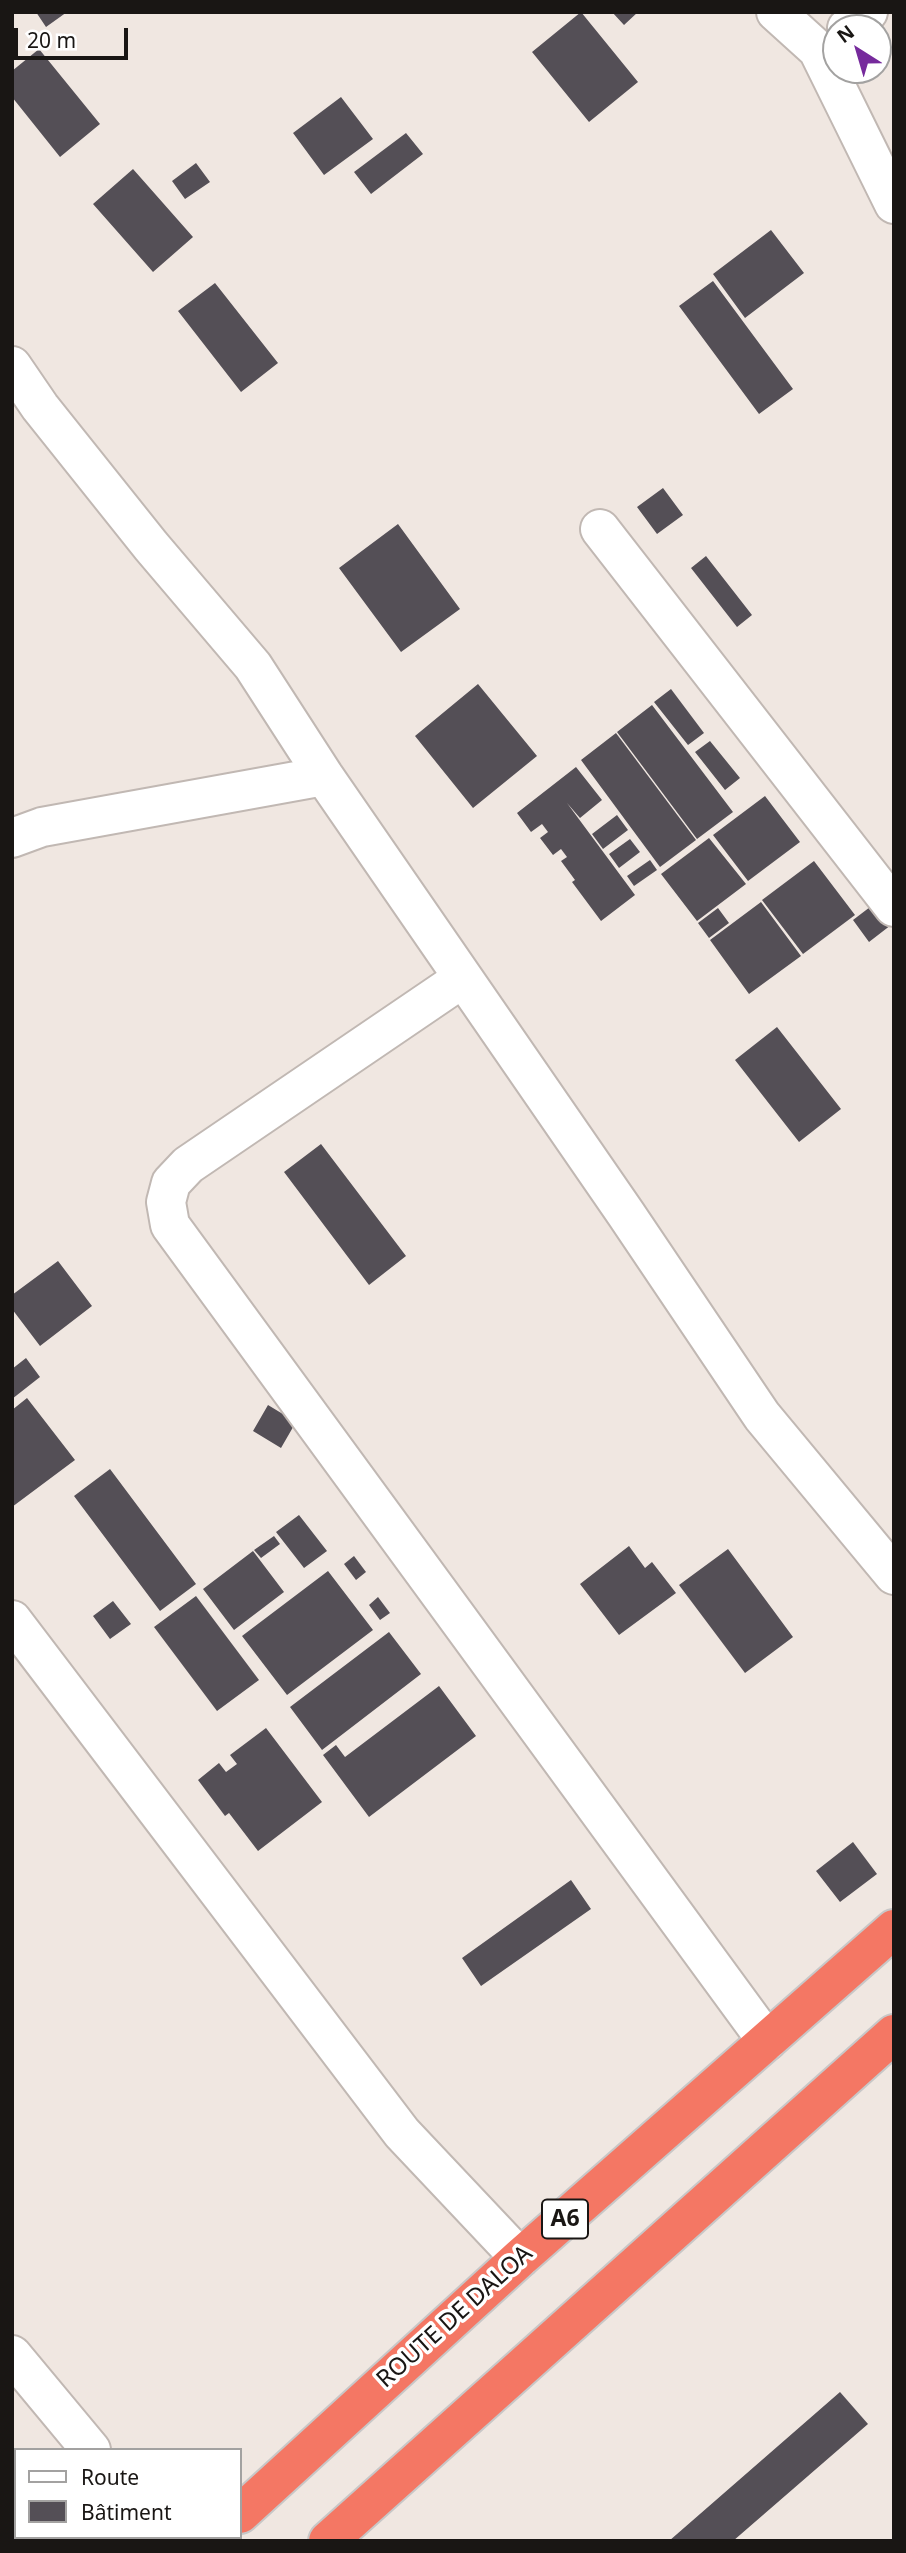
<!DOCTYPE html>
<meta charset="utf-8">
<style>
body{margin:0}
#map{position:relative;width:906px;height:2553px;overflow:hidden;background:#f0e7e1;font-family:"Noto Sans",sans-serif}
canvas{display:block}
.frame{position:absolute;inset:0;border:14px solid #191614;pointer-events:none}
.legend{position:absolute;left:14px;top:2448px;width:228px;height:91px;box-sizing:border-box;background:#fff;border:2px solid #a3a2a1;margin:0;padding:9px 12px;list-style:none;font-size:21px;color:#191614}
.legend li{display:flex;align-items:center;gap:14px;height:35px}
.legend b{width:35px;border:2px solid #a3a2a1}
.north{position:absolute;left:822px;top:14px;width:70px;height:70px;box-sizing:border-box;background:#fff;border:2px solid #a3a2a1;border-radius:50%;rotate:323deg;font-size:19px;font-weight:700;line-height:28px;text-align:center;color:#191614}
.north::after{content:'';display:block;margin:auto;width:24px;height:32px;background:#762a9c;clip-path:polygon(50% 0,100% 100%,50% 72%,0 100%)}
.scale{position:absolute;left:14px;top:28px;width:114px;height:32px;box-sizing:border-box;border:4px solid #191614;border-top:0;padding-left:9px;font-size:21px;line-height:24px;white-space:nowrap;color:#191614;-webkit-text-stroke:5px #fff;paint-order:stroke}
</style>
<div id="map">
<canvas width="906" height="2553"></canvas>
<div class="frame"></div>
<ul class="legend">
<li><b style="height:9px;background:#fff"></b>Route</li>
<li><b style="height:19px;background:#544f56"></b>Bâtiment</li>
</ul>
<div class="north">N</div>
<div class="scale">20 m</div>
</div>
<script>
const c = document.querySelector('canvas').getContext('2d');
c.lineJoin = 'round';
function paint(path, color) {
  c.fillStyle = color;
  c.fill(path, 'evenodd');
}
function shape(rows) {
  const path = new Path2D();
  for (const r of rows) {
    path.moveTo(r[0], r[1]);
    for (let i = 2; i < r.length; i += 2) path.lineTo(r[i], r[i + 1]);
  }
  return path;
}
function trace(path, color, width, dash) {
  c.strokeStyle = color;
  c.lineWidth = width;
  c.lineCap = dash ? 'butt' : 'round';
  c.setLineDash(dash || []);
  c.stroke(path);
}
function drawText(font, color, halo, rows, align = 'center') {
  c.font = font + ' "Noto Sans",sans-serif';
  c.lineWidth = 7;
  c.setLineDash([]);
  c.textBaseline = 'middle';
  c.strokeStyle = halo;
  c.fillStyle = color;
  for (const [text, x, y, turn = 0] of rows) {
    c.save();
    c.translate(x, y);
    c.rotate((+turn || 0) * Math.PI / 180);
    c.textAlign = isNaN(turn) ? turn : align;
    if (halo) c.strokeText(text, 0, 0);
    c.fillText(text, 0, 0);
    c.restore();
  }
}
paint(shape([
 [36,12,67,12,46,27],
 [581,12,638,82,589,122,532,52],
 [612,12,638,12,624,25],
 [39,49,100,124,60,157,12,97,12,71],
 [341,97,373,139,324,175,293,133],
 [406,133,423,154,371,194,354,172],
 [196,163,210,182,185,199,172,181],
 [133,169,193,237,153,272,93,204],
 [771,230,804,273,745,318,713,274],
 [713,281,793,389,759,414,679,306],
 [215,283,278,363,241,392,178,311],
 [663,488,683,515,657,534,637,507],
 [398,524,460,609,401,652,339,568],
 [706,556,752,615,737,627,691,568],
 [478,684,537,756,473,808,415,736],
 [671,689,704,733,688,745,654,702],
 [652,705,733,812,697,839,617,732],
 [616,733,696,840,660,867,581,760],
 [710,741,740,778,725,790,695,752],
 [576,767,602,800,580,818,567,803,635,895,601,921,572,882,575,880,561,861,567,857,561,849,553,855,540,838,548,832,542,824,531,832,517,813],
 [765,796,800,842,748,881,713,835],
 [617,815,628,830,603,849,592,834],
 [709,838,746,884,697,921,661,874],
 [630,839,640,852,619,868,609,854],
 [650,860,657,870,634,886,627,876],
 [814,861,855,915,803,954,762,900],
 [761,902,801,956,749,994,710,940],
 [874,904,891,925,869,942,853,920],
 [718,908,729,923,709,938,698,923],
 [777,1027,841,1109,799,1142,735,1060],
 [321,1144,406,1256,369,1285,284,1172],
 [58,1261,92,1306,40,1346,12,1309,12,1295],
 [26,1358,40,1377,12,1399,12,1369],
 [27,1398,75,1460,12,1507,12,1410],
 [268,1405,296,1422,281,1448,253,1431],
 [110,1469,196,1584,160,1611,74,1496],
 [299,1515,327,1551,304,1568,276,1532],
 [274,1536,280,1544,261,1558,254,1550],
 [629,1546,645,1568,652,1562,676,1593,619,1635,580,1584],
 [728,1549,793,1637,745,1673,679,1585],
 [253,1551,284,1592,234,1630,203,1589],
 [354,1556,366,1572,356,1580,344,1564],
 [328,1571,373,1630,287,1695,242,1636],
 [196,1596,259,1680,217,1711,154,1627],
 [378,1597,390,1613,380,1620,369,1605],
 [113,1601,131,1624,110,1639,93,1616],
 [389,1632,421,1674,322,1750,290,1707],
 [439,1686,476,1736,369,1817,323,1755,336,1745,345,1757],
 [266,1728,322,1802,258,1851,229,1813,225,1816,198,1780,219,1763,226,1772,237,1764,230,1755],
 [853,1842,877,1874,840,1902,816,1871],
 [571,1880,591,1909,481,1986,462,1958],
 [840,2392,868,2424,733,2541,669,2541]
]), '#544f56');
const minor = shape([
 [776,12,818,50,894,204],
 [847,28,868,12],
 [12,366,40,407,151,546,253,666,324,776,626,1214,762,1416,894,1575],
 [600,529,894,907],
 [12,838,42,827,324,776],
 [463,978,188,1165,171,1183,166,1202,170,1225,767,2041],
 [12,1620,402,2133,520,2258],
 [12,2355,91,2450],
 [164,2537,166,2541]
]);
const highway = shape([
 [240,2514,520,2258,894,1929],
 [210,2541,214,2537],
 [328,2541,894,2034]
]);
trace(minor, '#c1b8b3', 42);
trace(highway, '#c8c7c7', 42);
trace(minor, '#fff', 38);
trace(highway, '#f47764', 38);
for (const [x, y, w] of [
 [565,2219,46]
]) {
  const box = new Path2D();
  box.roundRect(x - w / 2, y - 19.5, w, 39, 5);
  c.fillStyle = '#fff';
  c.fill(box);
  trace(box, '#191614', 2);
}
drawText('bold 23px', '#191614', null, [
 ["A6",565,2219]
]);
drawText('24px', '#191614', '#fff', [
 ["ROUTE DE DALOA",455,2317,-42]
]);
</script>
